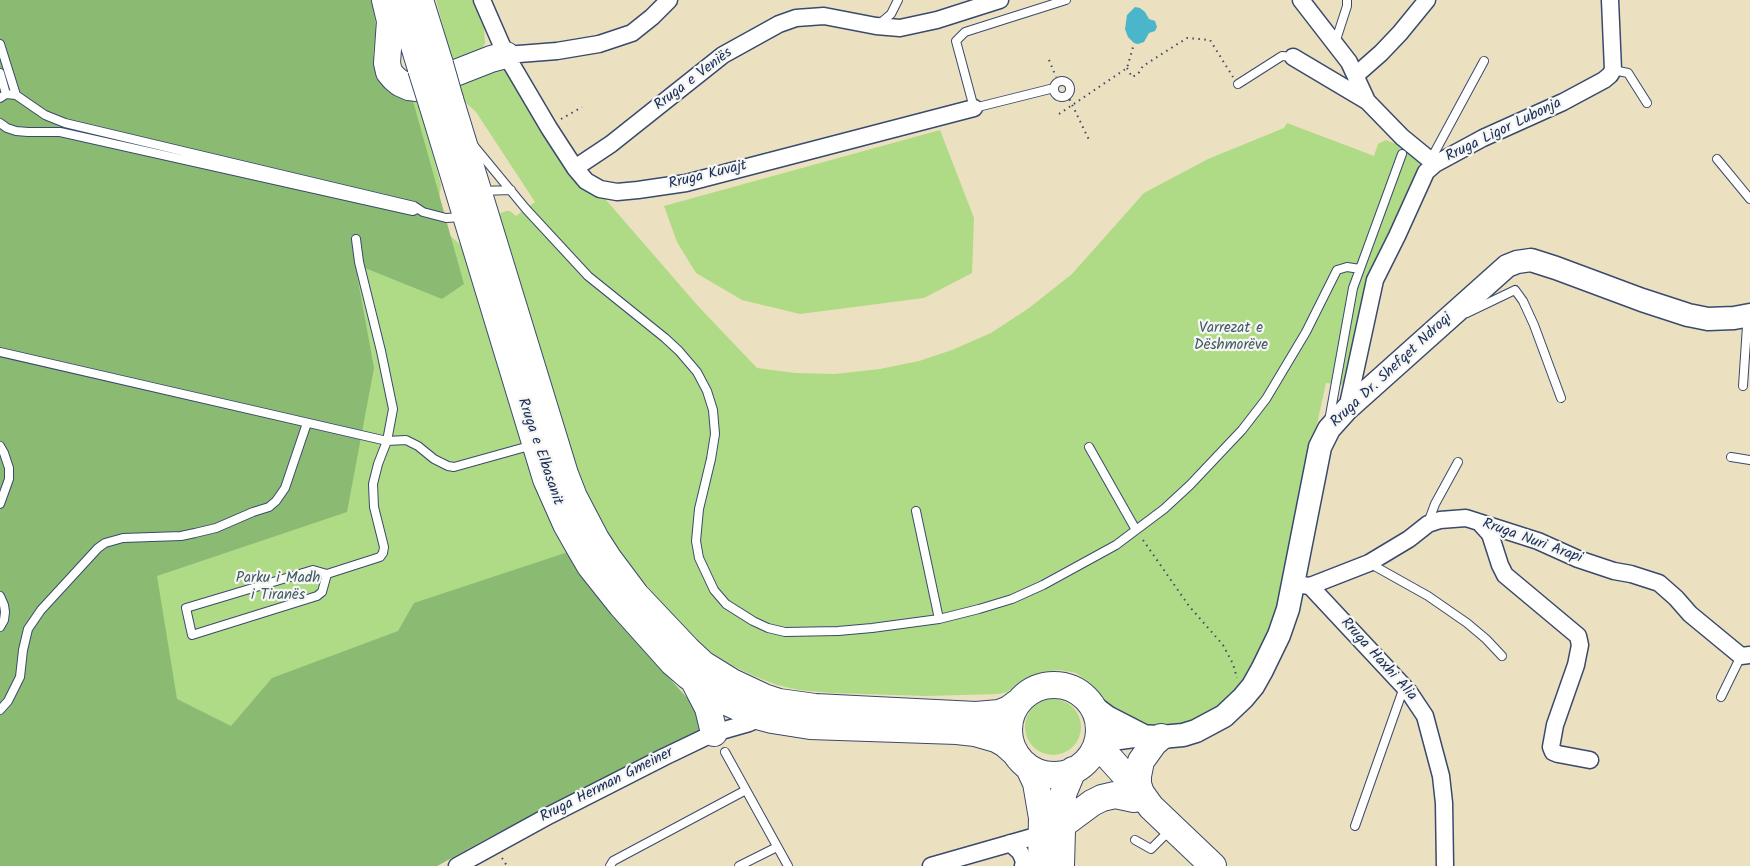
<!DOCTYPE html>
<meta charset="utf-8">
<style>
body{margin:0}
canvas{display:block;background:#ebe0bf}
</style>
<canvas width="1750" height="866"></canvas>
<script>
const c = document.querySelector('canvas').getContext('2d');
c.lineJoin = 'round';
function paint(path, color) {
  c.fillStyle = color;
  c.fill(path, 'evenodd');
}
function shape(rows) {
  const path = new Path2D();
  for (const r of rows) {
    if (r.length === 3) {
      path.moveTo(r[0] + r[2], r[1]);
      path.arc(r[0], r[1], r[2], 0, 2 * Math.PI);
      continue;
    }
    path.moveTo(r[0], r[1]);
    for (let i = 2; i < r.length; i += 2) path.lineTo(r[i], r[i + 1]);
  }
  return path;
}
function trace(path, color, width, dash) {
  c.strokeStyle = color;
  c.lineWidth = width;
  c.lineCap = dash ? 'butt' : 'round';
  c.setLineDash(dash || []);
  c.stroke(path);
}
function drawText(font, color, halo, rows, align = 'center') {
  c.font = font + ' Kalam,sans-serif';
  c.lineWidth = 4.5;
  c.setLineDash([]);
  c.textBaseline = 'middle';
  c.strokeStyle = halo;
  c.fillStyle = color;
  for (const [text, x, y, turn = 0] of rows) {
    c.save();
    c.translate(x, y);
    c.rotate((+turn || 0) * Math.PI / 180);
    c.textAlign = isNaN(turn) ? turn : align;
    if (halo) c.strokeText(text, 0, 0);
    c.fillText(text, 0, 0);
    c.restore();
  }
}
paint(shape([
 [0,0,376,0,381,28,417,98,441,185,439,199,447,233,463,247,467,259,519,435,526,455,700,730,488,838,437,866,0,866],
 [436,0,472,0,484,28,485,43,479,54,454,68],
 [504,68,600,193,698,306,757,368,795,373,835,374,880,369,919,361,952,350,991,333,1029,308,1072,274,1144,193,1208,159,1284,128,1287,123,1374,156,1378,144,1386,140,1416,152,1422,158,1398,220,1366,283,1344,385,1326,383,1276,611,1258,654,1236,690,1217,710,1188,723,1152,727,1136,723,1111,709,1102,695,1089,682,1076,673,1060,670,1042,672,1023,680,1007,692,998,694,926,696,832,693,799,690,777,685,754,676,731,665,708,650,669,612,624,558,597,517,578,476,499,217,501,213,506,211,510,211,516,216,535,202,476,112,465,102,457,76],
 [940,130,974,218,972,273,924,298,800,314,742,300,696,273,677,242,664,206],
 [1053,727,28]
]), '#afdb86');
paint(shape([
 [0,0,372,0,376,29,373,53,376,75,388,91,413,101,464,284,442,299,355,264,374,368,347,512,157,576,177,699,231,726,272,678,398,631,414,603,568,552,629,633,698,710,700,730,488,838,437,866,0,866]
]), '#8bbb73');
paint(shape([
 [1135,7,1140,8,1145,12,1149,19,1155,21,1157,27,1155,31,1149,33,1144,42,1138,44,1134,43,1128,37,1125,29,1127,15]
]), '#4bb5c9');
const lane = shape([
 [878,25,891,14,898,0],
 [1335,43,1347,6,1347,0],
 [0,44,16,95],
 [1613,70,1628,73,1647,103],
 [0,73,6,94],
 [1062,89,8],
 [1238,84,1282,56,1293,57],
 [1054,88,974,108,956,41,965,32,1066,0],
 [0,98,6,94,16,95,45,115,65,123,414,206,423,212,446,218,463,217],
 [0,123,7,128,16,131,28,132,60,132,413,211,417,209],
 [474,146,526,209,588,276,665,338,679,351,697,372,707,391,713,410,715,434,711,459,699,509,696,541,699,558,714,590,726,604,753,621,768,628,785,632,838,631,872,628,939,619,979,609,1012,599,1043,585,1116,545,1164,509,1190,485,1242,430,1266,399,1306,332,1337,270,1347,267,1360,269],
 [1431,159,1484,61],
 [1717,159,1750,199],
 [481,191,511,190],
 [1467,313,1515,290,1523,301,1534,325,1561,398],
 [0,352,387,441,406,440,418,446,434,459,448,466,454,467,533,445],
 [1743,386,1747,326],
 [1329,421,1353,288,1402,154],
 [0,446,4,453,9,468,9,479,0,504],
 [1089,447,1136,530],
 [1731,457,1750,460],
 [916,511,939,619],
 [1428,523,1435,504,1458,462],
 [1369,563,1428,596,1467,623,1486,639,1502,656],
 [327,574,322,592,317,596,192,635,186,608,313,570,327,574,380,557,383,553,384,547,374,507,373,484,378,464,387,441,393,409,381,351,359,262,356,239],
 [0,596,4,605,5,612,4,620,0,627],
 [1721,697,1741,656],
 [0,710,8,701,20,677,23,650,28,629,41,610,98,548,105,543,123,538,181,536,195,533,216,528,253,512,269,507,276,501,285,488,307,423],
 [725,752,788,866],
 [1355,826,1404,687],
 [1135,840,1151,849,1170,830],
 [610,866,613,861,746,790],
 [739,866,777,847]
]);
const street = shape([
 [482,0,506,55,549,128,575,168,586,181,600,189,617,192,638,190,686,183,974,108],
 [1301,0,1349,62,1367,101,1402,137,1435,164],
 [506,55,557,51,599,44,632,33,652,17,669,0],
 [1293,57,1367,101],
 [1356,75,1381,53,1400,33,1427,0],
 [575,168,611,144,723,55,779,24,796,18,824,16,876,26,900,28,937,20,1000,0],
 [1347,409,1375,280,1397,236,1426,172,1435,164,1483,138,1563,102,1604,80,1610,75,1613,70,1610,0],
 [1480,523,1490,534,1500,565,1505,575,1578,636,1580,645,1576,665,1555,725,1551,747,1553,752,1558,754,1590,760],
 [1301,585,1310,586,1409,692,1425,716,1441,776,1444,803,1445,866],
 [1310,586,1369,563,1409,539,1428,524,1440,520,1466,518,1538,541,1578,559,1614,571,1631,574,1659,583,1676,598,1690,614,1741,656,1750,655],
 [1010,843,1020,852,1024,861,1023,866],
 [457,866,550,815,664,757,714,733,749,723,761,717],
 [931,866,1043,834]
]);
const secondary = shape([
 [1091,705,1107,717,1142,735],
 [1097,741,1134,736,1161,737,1183,735,1196,731,1224,716,1243,698,1253,686,1262,670,1279,635,1288,609,1320,447,1329,429,1347,409,1507,266,1517,262,1531,260,1556,268,1642,300,1688,315,1708,319,1734,318,1750,315]
]);
const primary = shape([
 [385,0,390,21,387,63,389,72,394,78,400,83,409,87,417,88,491,59,506,55],
 [400,0,421,69],
 [420,0,440,64],
 [450,99,565,474,574,497,596,539,609,559,636,595,688,650,703,664,732,682,764,697,779,702,815,707,976,715,999,713,1009,709,1017,703],
 [432,104,546,479,566,524,579,547,590,566,621,605,673,663,688,676,722,700,757,716,772,720,810,726,957,731,975,733,996,739,1005,744,1014,752],
 [694,681,708,708,714,733],
 [1054,730,45],
 [1097,744,1141,793,1151,807,1213,866],
 [1029,768,1036,783,1042,818,1041,866],
 [1141,793,1138,784,1138,776,1141,761,1154,743,1161,737],
 [1061,826,1092,803,1102,798,1115,795,1134,799],
 [1061,866,1063,794,1073,770]
]);
trace(lane, '#3a4a6d', 10);
trace(street, '#3a4a6d', 19);
trace(secondary, '#3a4a6d', 25);
trace(primary, '#3a4a6d', 28);
trace(shape([
 [1049,60,1056,77],
 [1127,68,1132,77,1138,74,1143,66,1187,38,1210,40,1233,77],
 [1067,94,1090,142],
 [1059,114,1127,68,1133,47],
 [561,119,582,107],
 [1143,540,1189,606,1223,645,1233,664,1237,678],
 [502,858,507,866]
]), '#3a4a6d', 2, [1.5, 4.5]);
trace(lane, '#fff', 8);
trace(street, '#fff', 16);
trace(secondary, '#fff', 22);
trace(primary, '#fff', 26);
const primaryBridge = shape([
 [440,64,450,99],
 [421,69,432,104]
]);
trace(primaryBridge, '#3a4a6d', 28, []);
trace(primaryBridge, '#fff', 26);
drawText('15px', '#1b2f5e', '#f6f6f2', [
 ["Rruga e Veniës",694,80,-37],
 ["Rruga Ligor Lubonja",1504,131,-26],
 ["Rruga Kuvajt",708,176,-14],
 ["Rruga Dr. Shefqet Ndroqi",1392,371,-43],
 ["Rruga e Elbasanit",539,452,71],
 ["Rruga Nuri Arapi",1532,542,20],
 ["Rruga Haxhi Alia",1378,660,48],
 ["Rruga Herman Gmeiner",607,786,-27]
]);
drawText('15px', '#405a68', '#f6f6f2', [
 ["Varrezat e",1231,329],
 ["Dëshmorëve",1231,346],
 ["Parku i Madh",278,579],
 ["i Tiranës",278,596]
]);
</script>
